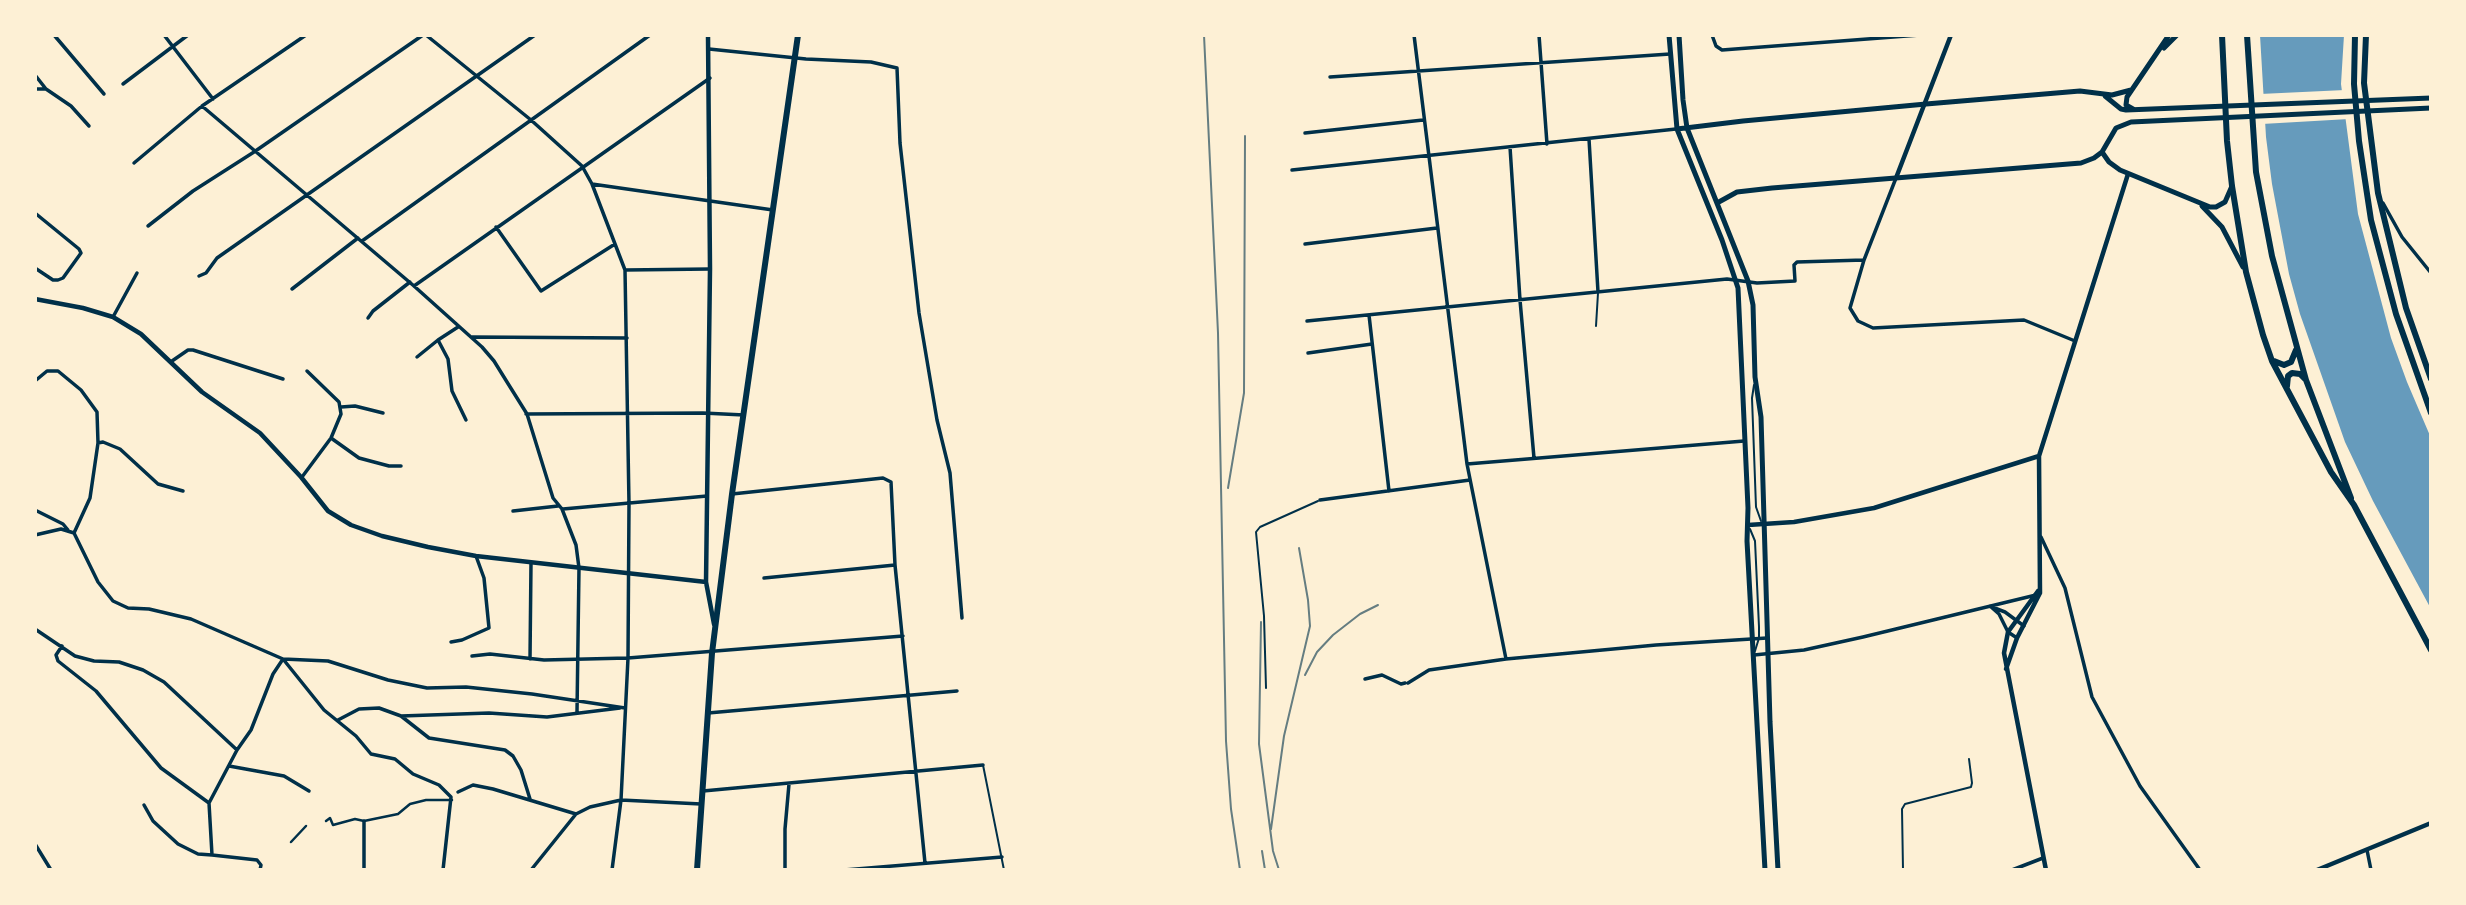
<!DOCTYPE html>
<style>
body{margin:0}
#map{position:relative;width:2466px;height:905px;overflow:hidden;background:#fdf0d5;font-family:"DM Sans",sans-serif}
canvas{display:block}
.frame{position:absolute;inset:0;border:37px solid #fdf0d5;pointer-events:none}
</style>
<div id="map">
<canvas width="2466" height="905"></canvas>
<div class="frame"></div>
</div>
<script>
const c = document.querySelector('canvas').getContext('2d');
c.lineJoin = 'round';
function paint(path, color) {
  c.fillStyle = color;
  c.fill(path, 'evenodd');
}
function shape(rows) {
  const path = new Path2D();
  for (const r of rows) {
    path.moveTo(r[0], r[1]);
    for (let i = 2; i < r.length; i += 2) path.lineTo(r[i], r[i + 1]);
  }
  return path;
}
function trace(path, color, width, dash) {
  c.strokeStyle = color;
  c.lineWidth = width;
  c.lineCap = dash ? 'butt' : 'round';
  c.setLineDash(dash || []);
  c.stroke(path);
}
paint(shape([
 [2260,35,2344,35,2341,84,2358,214,2391,338,2407,382,2431,438,2431,609,2373,501,2345,442,2300,314,2289,274,2272,184,2266,137]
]), '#669bbc');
paint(shape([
 [2345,90,2349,119,2262,124,2260,94]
]), '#fdf0d5');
trace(shape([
 [1596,326,1598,293],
 [1754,385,1752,398,1756,507,1761,521],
 [1750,529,1755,541,1759,627,1759,638,1755,651],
 [1266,688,1264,616,1256,532,1260,527,1318,501],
 [983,765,1004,870],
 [1903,870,1902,809,1905,804,1971,787,1972,783,1969,759]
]), '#003049', 2);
trace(shape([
 [326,821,330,818,333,825,355,819,364,821,398,814,410,804,426,800,452,800],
 [291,842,306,826]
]), '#003049', 2.5);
trace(shape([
 [54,35,104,94],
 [164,35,213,99],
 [426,35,531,120,582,166,592,184,625,270,629,504,628,658,621,800,612,870],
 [1414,35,1467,464,1506,659],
 [1539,35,1547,144],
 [1712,35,1716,46,1722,50,1920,35],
 [709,49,806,59,871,62,897,68,900,143,919,313,937,420,950,473,962,618],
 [35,75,46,89,71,106,89,126],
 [1330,77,1670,54],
 [123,84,188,35],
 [35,89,46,89],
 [202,106,414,286,482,347,494,361,507,382,527,414,553,498,562,509,576,545,579,568,577,712],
 [1305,133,1423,120],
 [1589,139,1598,292],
 [1510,147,1520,300,1534,458],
 [134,163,202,106,306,35],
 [1292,170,1676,129],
 [1896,178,1864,260,1850,308,1858,321,1873,328,2024,320,2075,341],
 [592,184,773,210],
 [2383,203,2402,237,2431,273],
 [35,213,79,249,81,253,63,278,58,280,53,280,35,268],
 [148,226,193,191,254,152,423,35],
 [496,227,541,291,615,244],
 [362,241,650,35],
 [1305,244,1437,228],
 [625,270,710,269],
 [199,276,206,273,217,258,535,35],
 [414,286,710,78],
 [292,289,358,238],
 [1369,315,1389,491],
 [113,317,137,273],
 [368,318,373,311,410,282],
 [1307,321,1727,279,1757,283,1795,281,1794,265,1797,262,1864,260],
 [458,327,438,340,448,359,452,391,466,420],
 [472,337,627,338],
 [1308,353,1372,344],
 [417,357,438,340],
 [172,361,188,350,193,350,283,379],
 [35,381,47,371,58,371,81,390,97,412,98,443,90,498,74,533,98,582,113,601,128,608,149,609,191,619,283,659,328,661,388,680,427,688,466,687,532,694,625,708],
 [341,407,355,406,383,413],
 [526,414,703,413,744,415],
 [331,438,359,458,389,466,401,466],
 [98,443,103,442,120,449,158,484,183,491],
 [1467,464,1744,441],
 [302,477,331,438,341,414,339,402,307,371],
 [732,494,883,478,891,482,895,565,925,863],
 [1320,500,1470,480],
 [563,509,707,496],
 [35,510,63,524,68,530],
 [513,511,558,506],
 [35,535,61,529,74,533],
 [2041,537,2065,588,2092,697,2140,786,2200,870],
 [764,578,895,565],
 [1990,606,1999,614,2008,632,2017,638],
 [1992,607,2005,612,2024,626],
 [35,629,75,656,94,661,119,662,143,670,164,682,237,750],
 [451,642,462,640,489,628,484,578,476,556],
 [62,646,56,655,58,661,96,691,161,768,209,803],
 [1754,655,1804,650,1863,637,2036,595],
 [472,656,490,654,544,660,628,658,903,636],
 [283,659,324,710,356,736,371,754,395,759,413,774,439,785,451,797,443,870],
 [530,659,531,563],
 [1365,679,1382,675,1401,684,1405,683],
 [1408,683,1429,670,1506,659,1656,645,1767,638],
 [708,713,957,691],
 [401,716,489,713,547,717,620,708],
 [338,720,359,709,379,708,401,716,429,738,505,750,513,756,521,770,530,799],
 [229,766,284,776,309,791],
 [703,791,983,765],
 [458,792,473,785,493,789,576,814],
 [144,805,153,821,178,844,198,854,212,855],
 [364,821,364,870],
 [35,844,51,870],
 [2367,850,2371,870],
 [260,870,261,865,257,860,212,855,209,803,237,750,251,730,273,674,283,659],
 [531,870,576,814,590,807,621,800,701,804],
 [785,870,785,829,789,784],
 [844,870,1002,857],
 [2012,870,2043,858]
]), '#003049', 3.5);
trace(shape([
 [708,35,710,269,706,582,714,624],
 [1896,178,1951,35],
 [35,299,83,308,113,317,141,334,202,392,260,433,301,477,328,511,351,525,382,536,428,547,476,556,706,582],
 [1748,525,1794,522,1874,508,2039,456],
 [2038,591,2008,632,2004,653,2046,870],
 [2006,669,2017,638,2040,593,2039,456,2128,174],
 [2317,870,2431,823]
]), '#003049', 4.5);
trace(shape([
 [1669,35,1677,129,1722,240,1738,288,1748,508,1747,541,1765,870],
 [1679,35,1683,100,1687,128,1748,281,1753,305,1755,377,1761,417,1770,722,1778,870],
 [2164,48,2177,35],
 [2105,96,2121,109,2126,110,2431,98],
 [2133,109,2126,105,2127,97,2169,35],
 [1677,129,1743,121,1926,104,2080,91,2112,95,2131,90],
 [2102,152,2109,162,2120,170,2210,207,2216,207,2225,202,2232,186],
 [1717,203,1737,192,1772,188,2081,163,2094,158,2102,152,2116,128,2131,122,2431,108],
 [2202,206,2222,227,2243,267]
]), '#003049', 5);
trace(shape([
 [2222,35,2227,141,2232,186,2246,272,2263,335,2272,361,2331,472,2354,505,2431,650],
 [2247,35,2256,172,2272,256,2306,380,2351,498],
 [2274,361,2284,365,2291,362,2296,350],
 [2287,386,2288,376,2292,373,2300,374,2305,379],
 [697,870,712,653,732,494,798,35]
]), '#003049', 6);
trace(shape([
 [2355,35,2354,84,2359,141,2371,220,2396,314,2431,413],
 [2366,35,2364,83,2378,193,2406,308,2431,379]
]), '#003049', 6);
trace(shape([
 [1204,35,1218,333,1226,741,1231,809,1240,870],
 [1228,488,1244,393,1245,136],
 [1261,622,1259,744,1273,851,1279,870],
 [1305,675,1317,652,1333,635,1360,614,1378,605],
 [1271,829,1284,736,1310,626,1308,600,1299,548],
 [1262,851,1265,870]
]), '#657d81', 2);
</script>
